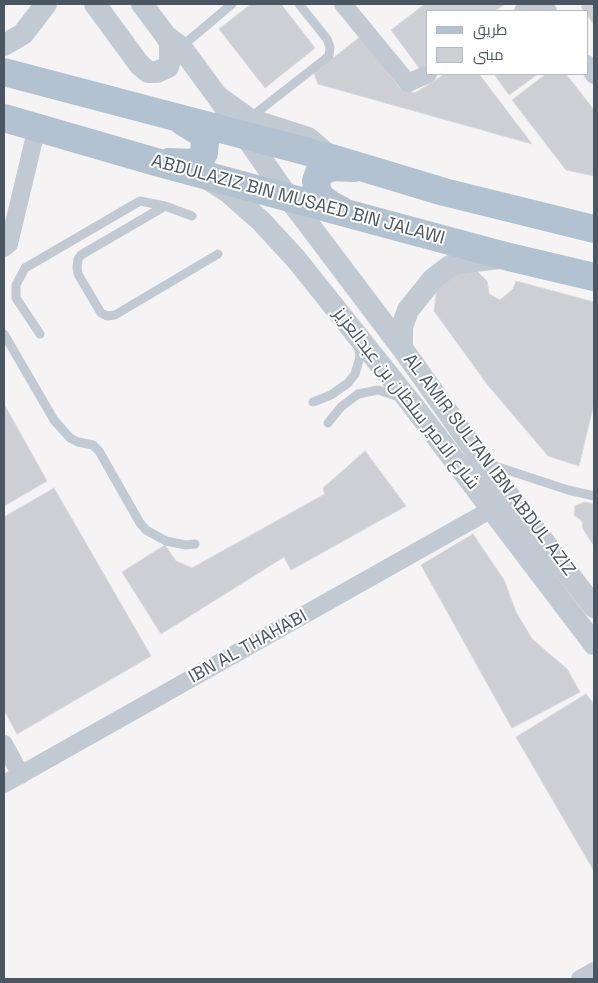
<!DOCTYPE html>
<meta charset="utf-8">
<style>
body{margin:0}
#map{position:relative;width:598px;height:983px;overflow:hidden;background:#f5f3f3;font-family:"Space Grotesk",Cairo,sans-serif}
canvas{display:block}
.frame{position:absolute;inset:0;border:5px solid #4a5661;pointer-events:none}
.legend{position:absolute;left:426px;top:10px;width:162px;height:65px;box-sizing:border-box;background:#fff;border:1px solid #b7bbc0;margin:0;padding:6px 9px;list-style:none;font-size:15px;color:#4a5661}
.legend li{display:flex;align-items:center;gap:10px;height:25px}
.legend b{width:25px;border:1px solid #b7bbc0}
</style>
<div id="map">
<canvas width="598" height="983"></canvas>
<div class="frame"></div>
<ul class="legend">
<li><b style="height:6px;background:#b3c2d1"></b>طريق</li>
<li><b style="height:14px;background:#cdcfd5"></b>مبنى</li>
</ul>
</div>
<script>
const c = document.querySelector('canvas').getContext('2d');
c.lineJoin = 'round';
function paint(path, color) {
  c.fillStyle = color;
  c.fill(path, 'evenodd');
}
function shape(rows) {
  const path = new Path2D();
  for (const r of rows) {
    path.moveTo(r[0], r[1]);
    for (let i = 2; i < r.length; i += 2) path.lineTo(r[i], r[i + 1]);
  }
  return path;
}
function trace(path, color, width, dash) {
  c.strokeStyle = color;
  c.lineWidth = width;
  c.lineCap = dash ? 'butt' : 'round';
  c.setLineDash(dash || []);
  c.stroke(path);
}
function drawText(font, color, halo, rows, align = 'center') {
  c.font = font + ' "Space Grotesk",Cairo,sans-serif';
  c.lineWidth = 4;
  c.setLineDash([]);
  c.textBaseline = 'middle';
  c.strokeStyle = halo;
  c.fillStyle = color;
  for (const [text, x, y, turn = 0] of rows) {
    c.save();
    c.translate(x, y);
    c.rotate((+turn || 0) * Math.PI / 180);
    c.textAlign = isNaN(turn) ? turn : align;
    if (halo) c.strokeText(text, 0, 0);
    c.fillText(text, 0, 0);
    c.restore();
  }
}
const building = shape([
 [251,4,281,4,315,48,265,88,219,29,251,4],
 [425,4,505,4,495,11,427,11,427,64,420,69,391,30,425,4],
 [585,4,594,4,594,25,587,15,587,11,584,11,581,7,585,4],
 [360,37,400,88,415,93,445,74,479,74,532,144,318,84,314,73,360,37],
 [494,74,538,74,509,95,494,74],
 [546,74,566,74,594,110,594,176,566,170,512,100,546,74],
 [474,268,487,281,489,294,500,300,513,289,516,281,594,302,594,403,579,466,548,456,487,384,434,311,437,287,458,271,474,268],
 [4,404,47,481,4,506,4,404],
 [365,451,406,506,291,570,284,557,161,634,122,572,165,545,176,561,192,568,325,494,323,488,365,451],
 [54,488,151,656,17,734,4,710,4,517,54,488],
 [585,502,594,504,594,546,583,529,582,521,574,515,575,506,585,502],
 [473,534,504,580,516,612,532,639,567,669,580,692,512,728,421,565,473,534],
 [586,694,594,704,594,871,516,737,586,694]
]);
paint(building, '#cdcfd5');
trace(building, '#d7d9de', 1);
trace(shape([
 [181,47,232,4],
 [251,117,329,56,330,47,327,39,299,4],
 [165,206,81,255,78,259,77,268,78,274,101,313,107,316,115,315,218,254],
 [4,334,54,420,70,438,78,442,93,445,99,451,140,523,146,530,166,541,186,545,195,544],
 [40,334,16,298,16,285,25,268,140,201,165,206,192,216],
 [313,402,331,395,348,383,355,374,360,357,358,345],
 [328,423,341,407,358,394,378,390,399,397],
 [492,465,568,490,594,496]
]), '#c1cad2', 9);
trace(shape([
 [343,4,408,83,428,74],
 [543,4,548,11],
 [523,11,533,4],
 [587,64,594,75],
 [4,248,9,244,37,127],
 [4,744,21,775],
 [4,784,492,509],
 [580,979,594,971]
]), '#c1cad2', 18);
trace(shape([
 [95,4,139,64,148,72,157,72,168,67,170,60,170,43,166,36],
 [142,4,166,36,181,47,217,96,249,119,308,138,328,155],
 [4,45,23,34,46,4],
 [217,96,288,197,402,348,483,462,594,607],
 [208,179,228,192,261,221,296,259,411,403,594,644],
 [402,348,402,327,408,310,433,279,450,266,457,263,500,258]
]), '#c1cad2', 22);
trace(shape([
 [4,72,331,158,444,192,594,229],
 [4,118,156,162,509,257,594,277],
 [169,162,196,163,204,153,205,143,203,134,182,121],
 [341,210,331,205,318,195,316,181,319,173,332,167,354,168]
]), '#b3c2d1', 28);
drawText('18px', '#4a5661', '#fff', [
 ["ABDULAZIZ BIN MUSAED BIN JALAWI",298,200,15],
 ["شارع الامير سلطان بن عبدالعزيز",406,399,52],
 ["AL AMIR SULTAN IBN ABDUL AZIZ",489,465,53],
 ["IBN AL THAHABI",248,647,-29]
]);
</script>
